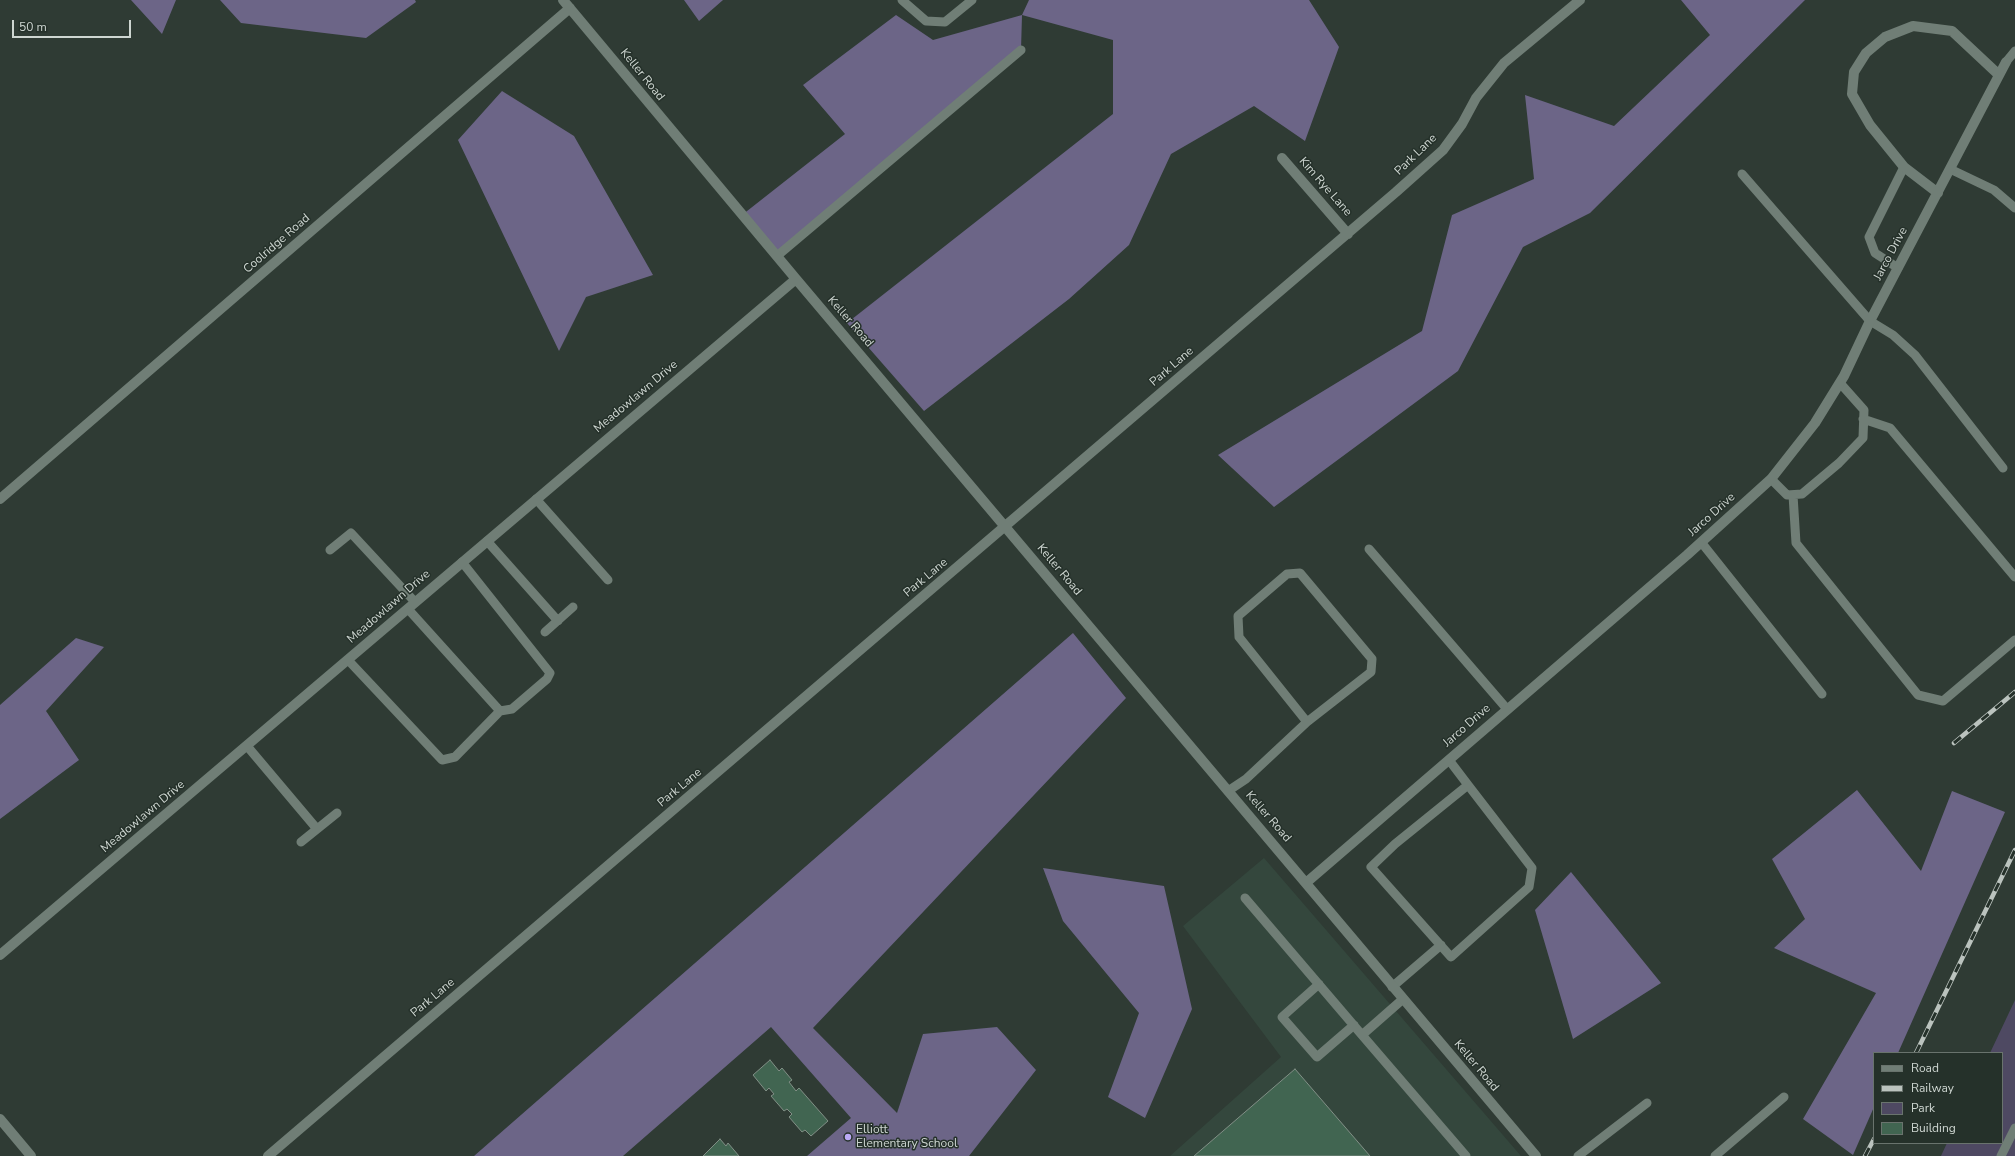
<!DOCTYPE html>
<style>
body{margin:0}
#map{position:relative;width:2015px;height:1156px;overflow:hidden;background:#2f3b34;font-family:"Nunito Sans",sans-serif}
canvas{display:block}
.legend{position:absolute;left:1873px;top:1052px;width:130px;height:92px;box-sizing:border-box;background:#25312a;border:1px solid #69736d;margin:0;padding:5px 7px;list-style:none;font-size:12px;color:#ced6d1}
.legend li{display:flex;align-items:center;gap:8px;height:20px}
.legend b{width:20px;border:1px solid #69736d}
.scale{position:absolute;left:12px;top:20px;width:119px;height:18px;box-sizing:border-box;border:2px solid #ced6d1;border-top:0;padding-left:5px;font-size:12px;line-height:14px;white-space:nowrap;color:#ced6d1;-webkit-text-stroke:3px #25312a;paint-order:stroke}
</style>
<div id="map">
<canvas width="2015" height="1156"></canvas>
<ul class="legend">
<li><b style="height:5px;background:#707e76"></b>Road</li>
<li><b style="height:5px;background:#bbc3be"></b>Railway</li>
<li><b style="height:11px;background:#4e4962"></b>Park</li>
<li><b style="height:11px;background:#416551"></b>Building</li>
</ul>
<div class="scale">50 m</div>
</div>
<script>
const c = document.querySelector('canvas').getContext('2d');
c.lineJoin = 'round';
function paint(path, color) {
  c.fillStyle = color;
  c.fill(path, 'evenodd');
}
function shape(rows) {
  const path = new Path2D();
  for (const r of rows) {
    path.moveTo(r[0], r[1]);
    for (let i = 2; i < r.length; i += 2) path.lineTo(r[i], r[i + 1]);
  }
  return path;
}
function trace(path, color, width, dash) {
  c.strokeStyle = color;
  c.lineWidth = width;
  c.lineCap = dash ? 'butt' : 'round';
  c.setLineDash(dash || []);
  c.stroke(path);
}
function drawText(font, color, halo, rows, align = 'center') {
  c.font = font + ' "Nunito Sans",sans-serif';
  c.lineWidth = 3;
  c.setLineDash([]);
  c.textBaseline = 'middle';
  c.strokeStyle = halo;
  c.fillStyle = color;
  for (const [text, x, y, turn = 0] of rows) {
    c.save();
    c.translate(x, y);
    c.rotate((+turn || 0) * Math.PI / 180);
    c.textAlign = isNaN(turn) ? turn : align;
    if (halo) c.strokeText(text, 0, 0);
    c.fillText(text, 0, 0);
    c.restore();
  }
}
paint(shape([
 [1264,858,1521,1156,1170,1156,1281,1057,1183,926]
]), '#34473d');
paint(shape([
 [2015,1000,2015,1156,1941,1156,1947,1143,2002,1143,2002,1053,1990,1053]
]), '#4e4962');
paint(shape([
 [131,0,176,0,162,34],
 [220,0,415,0,416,2,366,38,241,23],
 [684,0,723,0,699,21],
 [1029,0,1309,0,1339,47,1305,141,1254,106,1171,154,1129,245,1069,299,924,411,847,323,1113,114,1113,40,1022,15,1021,50,777,256,742,215,845,134,803,85,896,15,933,40,1022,15],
 [1681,0,1805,0,1590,213,1523,247,1458,371,1274,507,1218,455,1422,331,1452,215,1534,179,1525,95,1614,126,1710,35],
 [502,91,574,136,653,275,586,297,559,351,458,140],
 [1073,633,1126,698,813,1028,897,1113,923,1034,997,1027,1036,1070,969,1156,807,1156,851,1118,771,1027,623,1156,474,1156],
 [76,638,104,647,46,711,79,760,0,819,0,705],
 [1857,790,1921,871,1952,791,2005,812,1898,1053,1874,1053,1874,1107,1853,1155,1803,1119,1876,993,1774,948,1805,919,1772,859],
 [1043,868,1164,886,1192,1009,1145,1118,1108,1097,1139,1013,1063,921],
 [1571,872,1661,983,1573,1039,1535,910]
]), '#6c6587');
const building = shape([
 [770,1060,779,1071,782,1068,792,1080,789,1082,796,1091,799,1088,828,1121,811,1136,805,1130,802,1132,789,1117,792,1114,787,1109,784,1111,771,1096,774,1094,769,1088,766,1091,753,1075,770,1060],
 [1295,1069,1370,1156,1194,1156,1295,1069],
 [720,1139,726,1146,728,1143,739,1156,703,1156,720,1139]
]);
paint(building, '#416551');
trace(building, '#818f86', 1);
trace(shape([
 [902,0,926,21,945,22,972,0],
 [2006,62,2015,51],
 [1950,169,1994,190,2015,208],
 [1742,174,1870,321,1893,335,1915,355,2003,468],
 [777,256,1021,50],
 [1898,268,1875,253,1869,237,1904,167],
 [1863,419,1890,428,2015,577],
 [1771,479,1787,495,1802,494,1839,463,1863,438,1864,410,1840,383],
 [1793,495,1796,543,1918,695,1943,701,2015,640],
 [536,499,608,580],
 [487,541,558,621],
 [1701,542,1822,694],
 [1369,549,1507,709],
 [330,550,351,533,415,602],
 [408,609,500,711,512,709,547,679,550,673,462,562],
 [545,632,573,607],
 [348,660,442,760,455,757,500,711],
 [247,746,317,829],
 [1449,760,1468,785,1532,868,1529,887,1451,957,1371,867,1395,844,1468,785],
 [1228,791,1246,779,1307,722,1239,637,1238,616,1287,574,1300,573,1372,659,1371,672,1307,722],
 [301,842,337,813],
 [1245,898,1362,1035],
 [1319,984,1282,1017,1317,1057,1354,1025],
 [1392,987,1441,945],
 [1403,999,1362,1035,1466,1156],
 [1578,1156,1647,1103],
 [1715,1156,1784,1097],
 [2001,1156,2015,1128]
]), '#707e76', 9);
trace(shape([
 [563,0,796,279,1536,1156],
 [1282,158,1348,234],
 [1938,193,1904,167,1870,125,1852,94,1854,72,1866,53,1885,37,1913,26,1952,31,1999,75],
 [0,499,570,8],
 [1307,882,1687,555,1771,479,1815,423,1844,376,1870,321,2006,62],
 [0,955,796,279],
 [0,1119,31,1156],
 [268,1156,1396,192,1443,150,1462,124,1476,98,1504,63,1580,0]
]), '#707e76', 10);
const rail = shape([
 [1954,743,2015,692],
 [1916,1053,2015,850],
 [1865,1156,1874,1139]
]);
trace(rail, '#bbc3be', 4.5);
trace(rail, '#25312a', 3, [9]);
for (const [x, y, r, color] of [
 [848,1137,4,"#bbaaf6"]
]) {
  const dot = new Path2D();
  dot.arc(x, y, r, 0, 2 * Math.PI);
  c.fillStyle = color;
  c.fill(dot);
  trace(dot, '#25312a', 1.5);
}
drawText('12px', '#ced6d1', '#25312a', [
 ["Keller Road",642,75,51],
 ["Park Lane",1416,155,-44],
 ["Kim Rye Lane",1325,187,49],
 ["Coolridge Road",277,244,-41],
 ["Jarco Drive",1891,254,-62],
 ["Keller Road",850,322,49],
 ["Park Lane",1172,367,-41],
 ["Meadowlawn Drive",636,397,-40],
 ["Jarco Drive",1712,515,-42],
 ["Keller Road",1059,570,50],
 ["Park Lane",926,578,-40],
 ["Meadowlawn Drive",389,607,-41],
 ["Jarco Drive",1467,726,-41],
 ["Park Lane",680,788,-40],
 ["Meadowlawn Drive",143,817,-40],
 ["Keller Road",1268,817,49],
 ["Park Lane",433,998,-40],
 ["Keller Road",1476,1066,50]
]);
drawText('12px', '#ced6d1', '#25312a', [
 ["Elliott",856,1130],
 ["Elementary School",856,1144]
], 'left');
</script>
